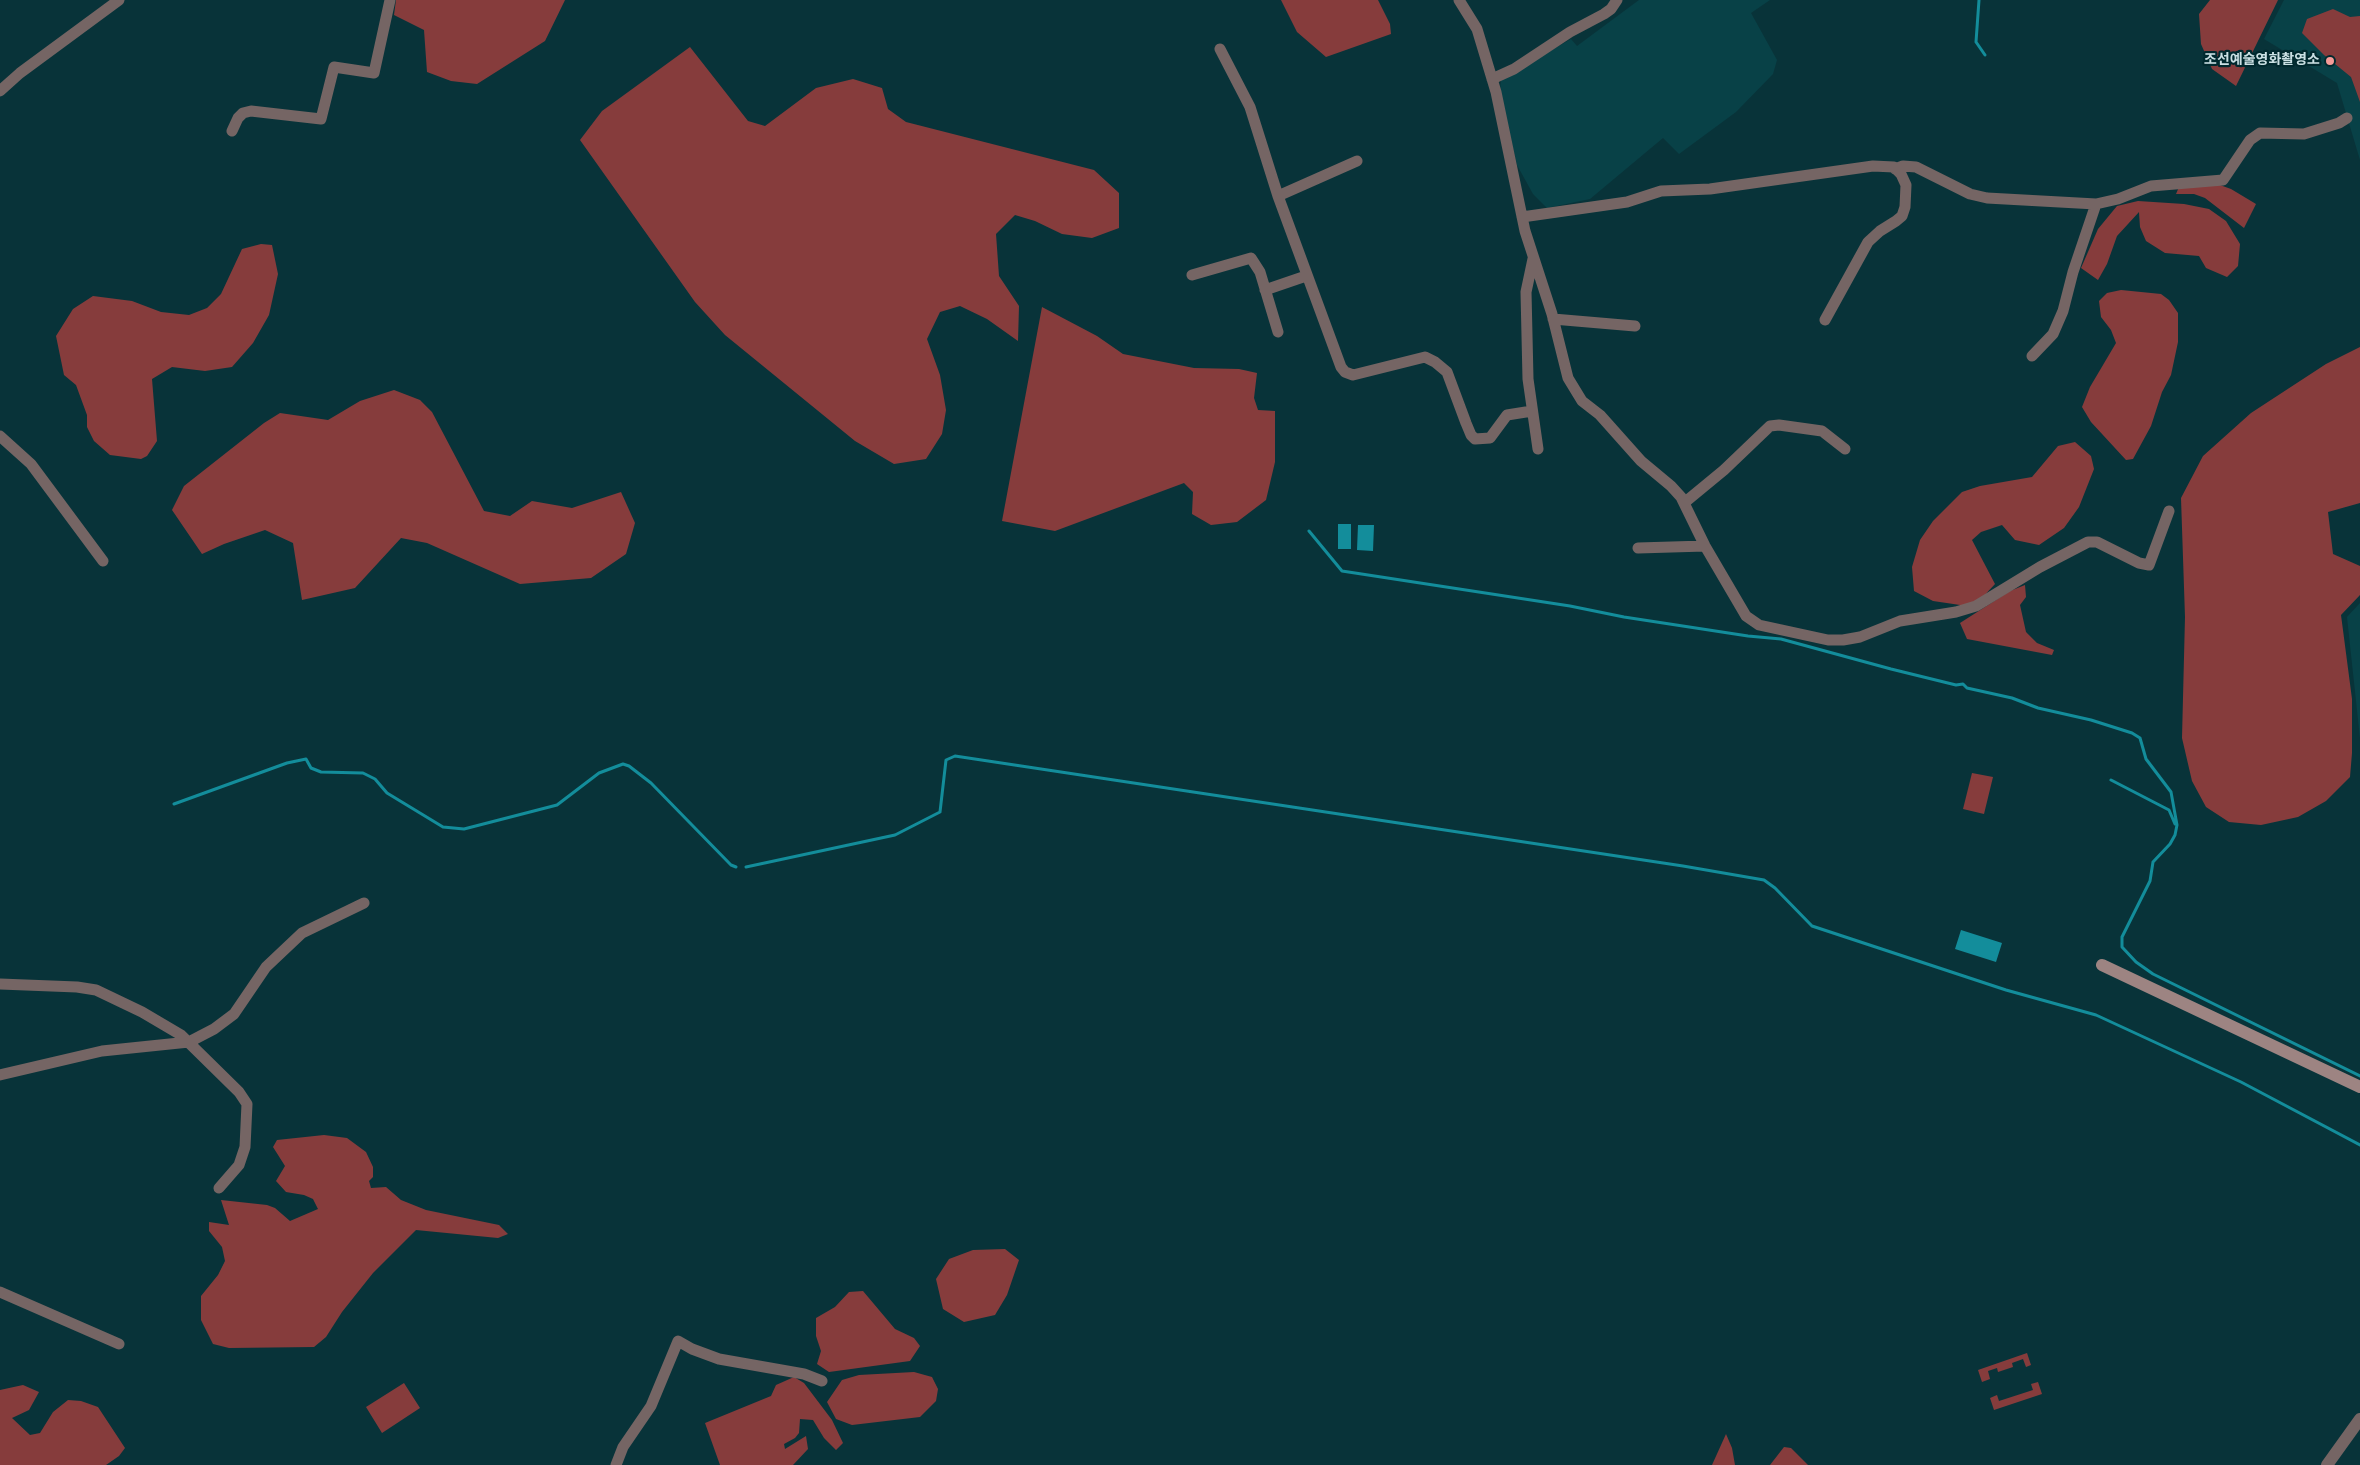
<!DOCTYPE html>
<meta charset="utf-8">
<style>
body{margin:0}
canvas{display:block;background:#083339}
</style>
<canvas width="2360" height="1465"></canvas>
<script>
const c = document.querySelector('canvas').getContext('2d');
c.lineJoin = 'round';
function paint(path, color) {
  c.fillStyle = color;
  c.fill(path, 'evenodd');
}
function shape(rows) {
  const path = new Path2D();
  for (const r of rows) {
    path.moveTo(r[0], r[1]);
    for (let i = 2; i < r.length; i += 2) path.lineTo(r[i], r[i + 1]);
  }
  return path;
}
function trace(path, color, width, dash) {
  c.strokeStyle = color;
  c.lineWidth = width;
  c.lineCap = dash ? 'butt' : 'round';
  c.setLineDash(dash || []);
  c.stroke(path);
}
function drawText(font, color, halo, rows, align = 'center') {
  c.font = font + ' "Nunito Sans","Noto Sans KR",sans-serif';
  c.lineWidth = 4.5;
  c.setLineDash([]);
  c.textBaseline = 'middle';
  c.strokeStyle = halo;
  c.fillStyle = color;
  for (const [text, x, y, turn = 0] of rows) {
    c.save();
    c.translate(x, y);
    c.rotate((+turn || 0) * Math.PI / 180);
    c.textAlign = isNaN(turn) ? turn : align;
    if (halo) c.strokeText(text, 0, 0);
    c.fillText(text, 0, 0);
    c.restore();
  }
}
paint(shape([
 [1639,0,1770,0,1751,13,1777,60,1773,74,1736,112,1679,154,1663,138,1590,199,1547,208,1533,194,1517,165,1500,93,1501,79,1571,39,1577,46],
 [2284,0,2360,0,2360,160,2337,83,2264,39],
 [2360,603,2360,738,2347,617]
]), '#084147');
paint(shape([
 [396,0,565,0,545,41,477,84,451,81,427,72,424,30,394,15],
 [1281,0,1378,0,1390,24,1391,34,1326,57,1297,32],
 [2210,0,2278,0,2236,86,2212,69,2201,44,2199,14],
 [2333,9,2350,17,2360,16,2360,102,2351,77,2324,55,2302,33,2307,19],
 [690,47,748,121,765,126,816,88,853,79,882,88,888,109,906,122,1094,170,1119,193,1119,228,1092,238,1062,234,1035,221,1015,215,996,234,999,276,1019,306,1018,341,987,319,960,306,940,312,927,339,940,375,946,410,942,434,926,459,894,464,855,441,725,335,695,302,580,140,602,111],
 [2217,184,2231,189,2256,204,2244,228,2205,198,2194,194,2176,194,2179,187],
 [2138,201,2184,204,2209,209,2226,221,2240,244,2238,266,2227,277,2206,268,2199,256,2165,253,2146,241,2140,227,2139,212,2117,236,2107,264,2098,280,2081,268,2098,229,2117,206],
 [261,244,272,245,278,274,269,315,253,343,232,367,205,371,172,367,152,379,157,441,147,456,141,459,110,455,94,441,87,427,87,415,76,385,64,375,56,336,73,309,93,296,132,301,161,312,189,315,207,308,221,294,242,249],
 [2121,290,2161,294,2169,300,2178,313,2178,342,2171,375,2162,392,2151,426,2133,459,2126,460,2091,422,2082,407,2090,387,2116,343,2111,330,2101,317,2099,301,2107,293],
 [1042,307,1097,336,1123,354,1194,368,1239,369,1257,373,1254,398,1258,410,1275,411,1275,462,1266,500,1237,522,1211,525,1192,514,1193,492,1184,483,1055,531,1002,521],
 [2360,347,2360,503,2328,512,2333,554,2360,566,2360,595,2341,615,2352,699,2352,753,2350,777,2326,801,2298,817,2261,825,2229,822,2206,807,2192,781,2182,738,2185,617,2181,498,2203,456,2251,413,2326,364],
 [394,390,420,400,432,412,484,511,510,516,532,501,572,508,621,492,635,523,626,554,591,578,520,584,427,543,401,538,355,588,302,600,293,543,265,530,224,544,202,554,172,510,184,486,264,423,280,413,328,420,360,401],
 [2075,442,2091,456,2094,469,2079,507,2064,528,2039,545,2015,540,2002,525,1981,532,1972,540,1995,584,1981,599,1967,606,1933,601,1914,591,1912,567,1920,540,1933,521,1962,492,1980,486,2032,477,2058,446],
 [2025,585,2026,597,2020,605,2026,632,2037,643,2054,650,2052,655,1967,639,1960,623,2010,591],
 [1972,773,1993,777,1984,814,1963,809],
 [324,1135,347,1138,366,1152,373,1167,373,1177,369,1181,371,1188,386,1187,401,1200,426,1210,499,1225,508,1234,498,1238,416,1230,373,1273,342,1312,326,1337,314,1347,229,1348,213,1344,201,1320,201,1296,218,1275,225,1261,222,1247,209,1231,209,1222,229,1225,221,1200,267,1205,275,1208,290,1221,318,1209,313,1199,304,1195,286,1192,276,1181,285,1166,273,1147,277,1140],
 [1005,1249,1019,1260,1007,1295,995,1315,964,1322,943,1309,936,1279,949,1259,973,1250],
 [863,1291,895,1329,914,1338,920,1346,910,1361,829,1372,817,1364,821,1351,816,1336,816,1318,835,1307,849,1292],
 [2027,1353,2031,1365,2026,1367,2023,1359,2012,1363,2013,1367,1998,1372,1997,1368,1988,1371,1990,1379,1982,1382,1978,1370],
 [914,1372,932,1377,938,1389,936,1401,920,1417,852,1425,836,1419,827,1402,842,1380,859,1375],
 [794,1377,804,1383,832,1420,843,1443,836,1450,824,1438,813,1420,800,1419,799,1433,795,1438,784,1444,785,1449,806,1436,808,1449,793,1465,720,1465,705,1423,771,1396,776,1385],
 [2038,1382,2042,1394,1994,1410,1990,1398,1997,1395,1999,1401,2033,1390,2031,1384],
 [404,1383,420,1408,382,1433,366,1407],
 [23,1385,39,1392,29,1410,12,1418,30,1435,40,1433,53,1412,68,1400,81,1401,98,1407,125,1448,119,1456,106,1465,0,1465,0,1390],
 [1726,1434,1732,1448,1735,1465,1712,1465],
 [1784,1447,1791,1448,1808,1465,1770,1465]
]), '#863c3c');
paint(shape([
 [1338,524,1351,524,1351,549,1338,549],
 [1358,525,1374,525,1373,551,1357,550],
 [1961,930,2002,943,1996,962,1955,949]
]), '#138d9b');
trace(shape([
 [1979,0,1976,42,1985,55],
 [1309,531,1342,571,1570,606,1624,617,1748,636,1781,639,1891,669,1956,685,1963,684,1967,688,2012,698,2038,708,2091,720,2132,733,2140,738,2146,759,2171,792,2177,825,2175,835,2170,844,2153,862,2150,881,2122,937,2122,947,2136,962,2153,974,2360,1076],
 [2111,780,2169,810,2175,824],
 [174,804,287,763,306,759,311,768,321,772,363,773,375,779,387,793,443,827,464,829,557,805,599,773,623,764,629,766,651,783,731,865,736,867],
 [746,867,895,835,940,812,946,760,955,756,1683,866,1764,880,1775,888,1812,926,2006,990,2096,1015,2241,1082,2360,1145]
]), '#138d9b', 3);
trace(shape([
 [1459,0,1477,29,1496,92,1525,231,1552,314,1568,378,1582,401,1600,415,1641,461,1671,486,1681,497,1705,546,1746,616,1759,625,1828,640,1843,640,1860,637,1900,621,1956,612,1976,606,2040,567,2088,542,2097,542,2139,563,2149,565,2169,511],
 [1220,49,1250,107,1278,196,1341,367,1345,372,1353,375,1425,357,1435,362,1447,372,1466,423,1471,435,1475,439,1490,438,1507,415,1532,411],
 [1492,79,1514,69,1570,32,1604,14,1611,9,1617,0],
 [0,91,20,73,119,0],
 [232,131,238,118,243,113,251,111,321,119,334,67,374,73,390,0],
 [1895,169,1903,166,1916,167,1970,194,1987,198,2096,204,2118,199,2151,186,2223,180,2250,140,2260,133,2304,134,2339,123,2347,118],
 [1278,196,1357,161],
 [1522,217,1627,202,1661,191,1710,189,1873,166,1894,167,1901,174,1906,185,1905,207,1902,216,1896,221,1880,231,1868,242,1825,320],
 [1533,259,1526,292,1528,379,1538,449],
 [1192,275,1251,258,1260,272,1278,332],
 [1265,290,1306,276],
 [1553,319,1635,326],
 [2032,356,2053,334,2063,311,2073,272,2096,204],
 [0,436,31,464,103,561],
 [1684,503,1724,470,1770,426,1779,425,1822,431,1845,449],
 [1638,548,1705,546],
 [0,984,77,987,96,990,142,1012,181,1035,239,1092,247,1104,245,1147,239,1165,219,1188],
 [0,1075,102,1051,189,1042,214,1029,234,1014,266,967,302,933,364,903],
 [0,1292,119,1344],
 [616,1465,623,1447,651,1406,678,1341,692,1349,719,1359,804,1374,822,1381]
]), '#756564', 11);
trace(shape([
 [2327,1465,2360,1419]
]), '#756564', 12);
trace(shape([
 [2102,965,2360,1087]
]), '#9d8482', 12);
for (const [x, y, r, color] of [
 [2330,61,5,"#f59b98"]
]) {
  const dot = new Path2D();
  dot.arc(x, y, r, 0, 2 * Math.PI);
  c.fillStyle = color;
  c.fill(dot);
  trace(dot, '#00292e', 2);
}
drawText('bold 14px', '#cae0e3', '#00292e', [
 ["조선예술영화촬영소",2320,61]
], 'right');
</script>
